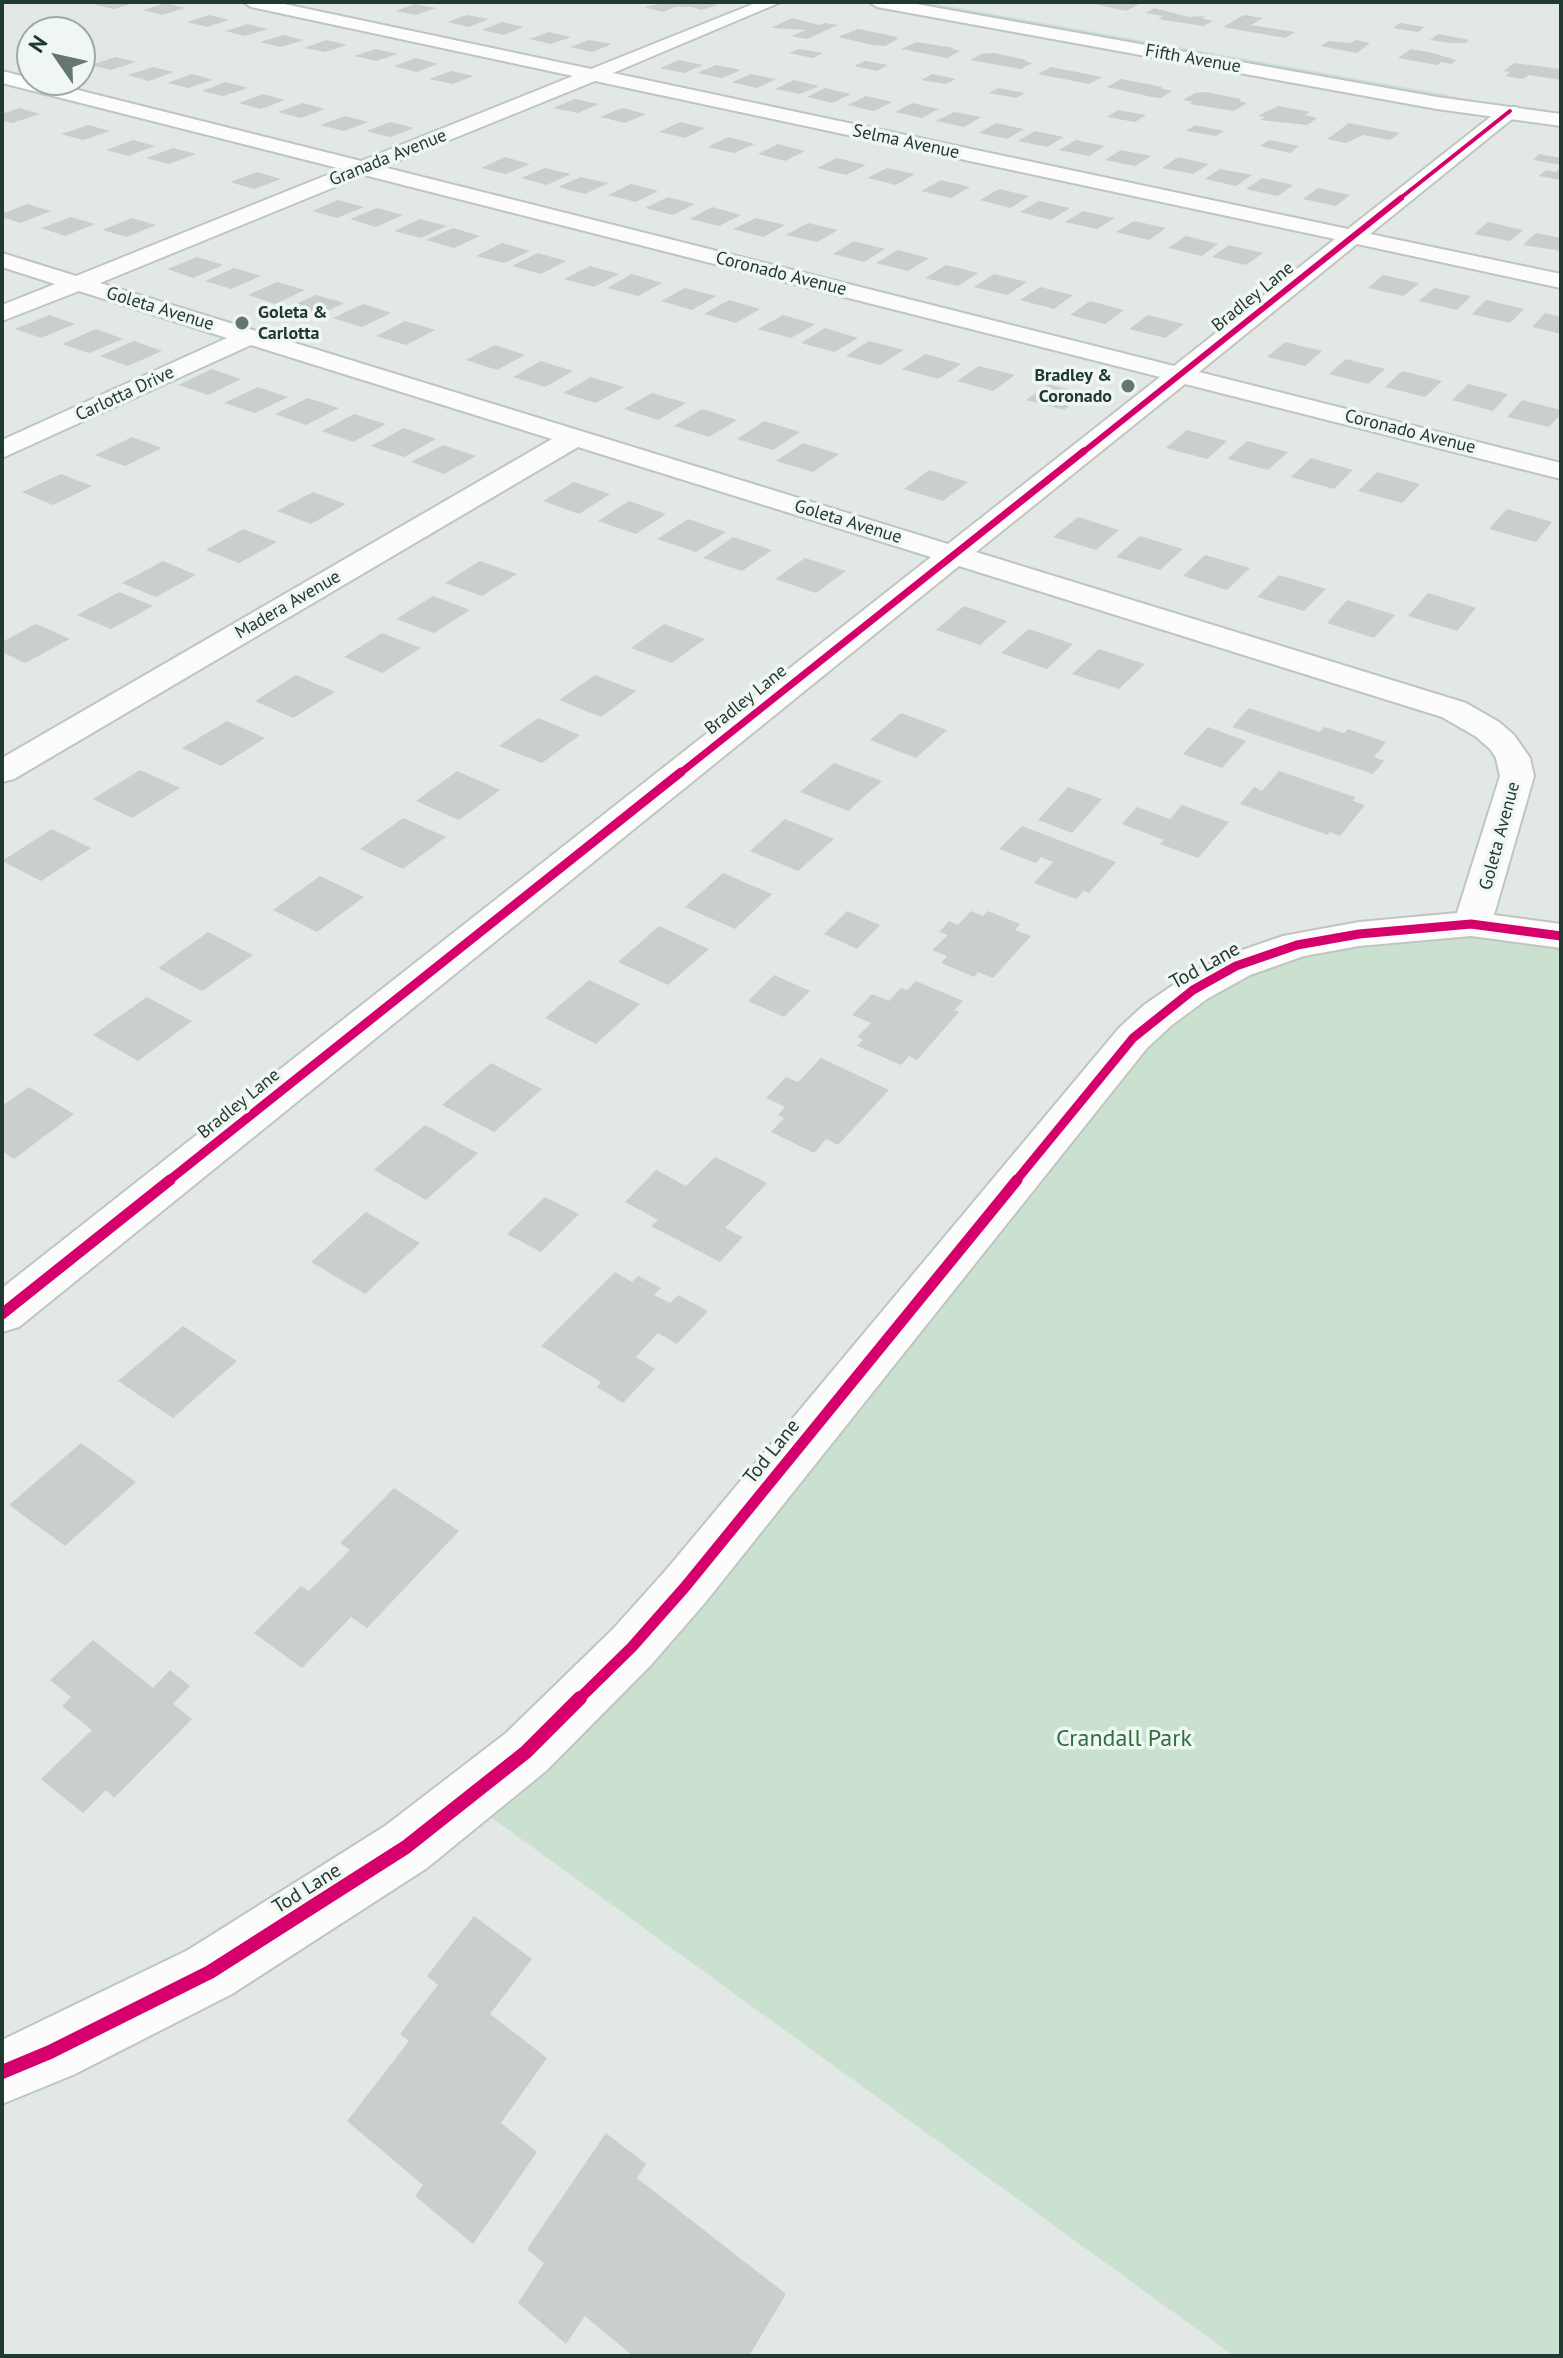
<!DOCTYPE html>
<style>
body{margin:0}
#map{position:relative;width:1563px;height:2358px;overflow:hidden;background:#e2e8e5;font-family:"PT Sans",sans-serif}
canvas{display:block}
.frame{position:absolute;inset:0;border:4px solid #213a31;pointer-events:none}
.north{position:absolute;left:16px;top:16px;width:80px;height:80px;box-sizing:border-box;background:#f0f7f3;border:2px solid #9daba5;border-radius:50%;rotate:304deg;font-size:22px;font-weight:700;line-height:32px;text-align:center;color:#213a31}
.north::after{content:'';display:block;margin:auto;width:28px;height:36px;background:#657770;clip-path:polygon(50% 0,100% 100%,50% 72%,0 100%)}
</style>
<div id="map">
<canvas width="1563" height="2358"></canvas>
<div class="frame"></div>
<div class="north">N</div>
</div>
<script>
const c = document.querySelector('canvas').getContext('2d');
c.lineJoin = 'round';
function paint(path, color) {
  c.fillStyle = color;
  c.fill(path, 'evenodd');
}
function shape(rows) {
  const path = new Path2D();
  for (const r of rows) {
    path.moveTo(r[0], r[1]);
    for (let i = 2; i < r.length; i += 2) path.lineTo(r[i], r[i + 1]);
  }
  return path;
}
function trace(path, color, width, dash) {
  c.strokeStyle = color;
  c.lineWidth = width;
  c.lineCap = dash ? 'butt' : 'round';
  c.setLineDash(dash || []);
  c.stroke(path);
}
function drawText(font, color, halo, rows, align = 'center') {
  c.font = font + ' "PT Sans",sans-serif';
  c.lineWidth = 7;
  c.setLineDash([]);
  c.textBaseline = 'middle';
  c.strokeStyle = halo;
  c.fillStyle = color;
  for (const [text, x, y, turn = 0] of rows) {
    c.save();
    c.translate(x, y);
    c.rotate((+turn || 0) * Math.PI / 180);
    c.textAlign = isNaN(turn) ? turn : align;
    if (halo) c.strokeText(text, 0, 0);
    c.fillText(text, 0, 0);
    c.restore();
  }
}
paint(shape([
 [877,2,925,2,1448,95,1510,111],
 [1359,934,1561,936,1561,2356,1234,2356,466,1799,1193,990]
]), '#cbe1d0');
paint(shape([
 [104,2,134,2,134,3,114,9,95,5],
 [669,2,704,2,718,5,701,10,692,7,675,7,663,12,644,7],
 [1085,2,1143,2,1126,11],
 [166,3,185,8,162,15,143,10],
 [415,4,436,8,416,15,395,11],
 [1154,8,1189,17,1205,16,1201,18,1213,21,1203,26,1158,19,1163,16,1145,13],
 [209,15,229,20,207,27,187,22],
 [467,15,489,19,469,27,447,22],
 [1244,15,1263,18,1251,25,1295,32,1285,38,1223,27],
 [792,18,819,25,825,23,838,25,807,39,791,36,806,30,771,28],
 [502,22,524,27,504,35,482,30],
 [1400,23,1425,27,1418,32,1393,28],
 [248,24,268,29,245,36,225,31],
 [858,29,898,37,895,39,898,39,885,46,872,45,838,37],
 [549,32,571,37,551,44,529,39],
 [1438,34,1469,40,1465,43,1450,43,1430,40],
 [283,35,304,40,281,47,260,42],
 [326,40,347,45,325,52,304,48],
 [589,40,612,44,592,52,570,47],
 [1356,40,1370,43,1357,53,1320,46,1329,41,1351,43],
 [916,42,955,48,952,49,960,51,947,58,901,49],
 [376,49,398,54,376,61,354,56],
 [799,49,823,53,813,58,789,53],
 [1411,49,1429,52,1456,60,1451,64,1441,62,1437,65,1398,58],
 [994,53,1027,60,1024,61,1032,63,1021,69,970,60,981,54],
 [116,57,136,62,111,70,91,65],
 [416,58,438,64,416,72,394,66],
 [679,60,703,65,684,73,660,68],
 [865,61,888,65,877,71,854,66],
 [1514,63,1561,69,1561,80,1529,75,1523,79,1505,76,1510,72,1504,71],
 [716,65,741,70,722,78,697,73],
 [153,67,174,72,149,81,128,75],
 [1051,67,1102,77,1089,84,1038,74],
 [451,71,474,76,452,84,429,79],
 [192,74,213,80,188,88,167,83],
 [751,74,776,79,757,88,732,82],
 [932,74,956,79,946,84,921,80],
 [1121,79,1163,87,1160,88,1172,91,1161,98,1152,97,1107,87],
 [794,80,819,86,800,94,775,89],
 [226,82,248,88,223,96,202,91],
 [825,88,851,94,832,103,807,97],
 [998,88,1025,93,1016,98,989,93],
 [1205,92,1241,99,1239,101,1247,103,1234,111,1189,104,1193,102,1183,100,1195,93],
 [263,94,285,100,261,109,239,103],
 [866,96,892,102,874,111,848,105],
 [575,99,599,104,578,113,553,108],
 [303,103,325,109,301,118,278,112],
 [912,103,939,109,922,118,895,112],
 [1278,106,1310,112,1305,115,1317,118,1307,125,1260,120,1265,117,1258,116],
 [19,108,40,114,12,123,2,121,2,114],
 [622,108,646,114,625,123,600,117],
 [1118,110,1146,115,1135,122,1107,117],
 [954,112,981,117,964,127,936,121],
 [345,116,368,122,344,131,320,125],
 [390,122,414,128,390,137,366,131],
 [680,122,705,128,685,138,659,132],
 [996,123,1024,129,1007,139,979,133],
 [1349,123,1400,133,1390,140,1363,135,1346,143,1327,139],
 [88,125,110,131,83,140,61,134],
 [1195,125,1224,131,1216,136,1186,131],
 [1035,131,1064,137,1047,147,1018,141],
 [728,137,755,144,734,153,708,147],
 [133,140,155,146,128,156,106,150],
 [1076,140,1105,146,1089,156,1059,150],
 [1269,140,1299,146,1290,153,1260,146],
 [778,144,805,151,785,161,758,154],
 [173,148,196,154,169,164,146,158],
 [1121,150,1151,156,1135,166,1105,160],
 [1539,154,1561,158,1561,165,1533,160],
 [505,157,530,164,506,174,481,168],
 [1178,157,1209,164,1193,174,1162,168],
 [837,158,866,165,846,175,817,168],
 [545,168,571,174,547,185,521,178],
 [887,168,915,174,896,185,867,178],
 [1561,168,1561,180,1539,176,1546,170,1556,172],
 [1220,169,1252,175,1236,186,1205,179],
 [257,172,281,179,254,189,230,182],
 [581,177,608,183,585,194,558,187],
 [1262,178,1293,185,1278,196,1246,189],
 [941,180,970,187,951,198,921,191],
 [631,184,658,191,636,202,608,195],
 [1318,188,1350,195,1336,206,1303,199],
 [999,189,1029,196,1010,208,980,200],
 [668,197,695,204,673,215,645,208],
 [338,200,364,207,337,218,312,211],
 [1039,201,1070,208,1051,220,1020,212],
 [27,204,51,211,20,223,2,217,2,214],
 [712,207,741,215,719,226,690,219],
 [377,208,403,215,376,227,350,219],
 [1083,211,1115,218,1097,229,1065,222],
 [71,217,95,224,65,236,41,228],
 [132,218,156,225,127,237,102,230],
 [756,218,785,225,763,237,733,229],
 [420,219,447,226,421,238,394,231],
 [1134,221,1166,228,1149,240,1116,232],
 [1488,222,1523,230,1510,241,1474,234],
 [808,223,838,230,817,242,786,235],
 [453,228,480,236,454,248,426,240],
 [1536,233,1561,238,1561,251,1523,245],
 [1186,236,1218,244,1202,256,1168,248],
 [854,241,885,249,864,262,833,254],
 [502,243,530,251,504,263,476,256],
 [1229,245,1263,253,1246,265,1212,257],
 [898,250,929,258,908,271,876,263],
 [538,253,566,261,541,274,512,266],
 [197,257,223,265,193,278,167,269],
 [946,265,978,273,958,286,925,278],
 [590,266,619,274,594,287,564,279],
 [234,268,261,276,231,289,205,281],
 [632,274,662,283,638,296,607,288],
 [994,274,1027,282,1007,295,974,287],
 [1383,275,1419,283,1404,296,1368,288],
 [277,282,305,290,275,304,248,295],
 [1040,287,1073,295,1054,309,1020,300],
 [685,288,716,296,692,310,661,301],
 [1434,288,1471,296,1457,310,1419,301],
 [316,295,344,303,315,317,286,308],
 [729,300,760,309,736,323,704,314],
 [1486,300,1524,309,1510,323,1472,314],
 [1090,301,1124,310,1105,324,1070,315],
 [363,304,391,313,362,327,333,318],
 [1545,313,1561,317,1561,334,1532,327],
 [49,315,75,324,41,338,15,329],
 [783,315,815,324,791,338,758,329],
 [1148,315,1184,324,1165,338,1129,329],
 [405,321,435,330,406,345,376,336],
 [825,328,858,338,834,352,801,343],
 [96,329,123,339,89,353,62,344],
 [134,341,162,351,128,366,100,356],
 [869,341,904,350,880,365,846,356],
 [1285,342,1322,351,1305,366,1267,357],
 [495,345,525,355,497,370,466,360],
 [926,354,961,364,938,379,902,369],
 [1346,359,1385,369,1368,384,1329,374],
 [541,361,573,371,545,387,513,377],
 [979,366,1015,375,993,391,957,381],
 [212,369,241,379,208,395,178,385],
 [1402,371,1442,381,1425,397,1385,387],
 [591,377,624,387,596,403,563,393],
 [1048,384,1085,394,1064,410,1026,400],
 [1468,384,1508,394,1493,411,1452,400],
 [258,387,288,397,255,413,224,403],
 [652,393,686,403,658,420,624,409],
 [308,398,339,408,306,425,275,414],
 [1522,400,1561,410,1561,414,1549,427,1507,417],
 [702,409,737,420,709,437,674,426],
 [354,414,386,424,353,442,322,431],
 [764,421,800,432,773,450,737,439],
 [404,428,436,439,404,457,371,446],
 [1187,430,1227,441,1207,459,1166,448],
 [132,437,162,448,125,466,95,455],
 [1247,441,1288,452,1268,470,1227,459],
 [803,443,839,454,813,472,776,461],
 [443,445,476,456,444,474,411,462],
 [1311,458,1353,470,1334,489,1291,477],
 [929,470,968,482,943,501,904,489],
 [1377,472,1420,484,1402,503,1358,491],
 [61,474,92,486,53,505,22,492],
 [574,482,610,494,579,514,543,501],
 [313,492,346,504,311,524,277,511],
 [629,501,666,514,636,534,598,521],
 [1507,509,1552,522,1536,542,1489,529],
 [1078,517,1119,530,1096,550,1053,537],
 [688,519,726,532,696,552,657,539],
 [243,529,277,542,239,563,206,550],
 [1140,536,1183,549,1160,570,1116,557],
 [733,537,772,550,742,571,703,558],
 [1205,555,1250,568,1227,590,1183,576],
 [805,558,846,571,816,593,775,579],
 [163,561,196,575,156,597,122,583],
 [480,561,517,574,482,596,445,583],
 [1279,575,1326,589,1304,611,1257,597],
 [119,592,153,606,111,629,77,615],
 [1428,593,1476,608,1457,631,1408,616],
 [433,596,470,610,434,633,396,619],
 [1347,600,1395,615,1374,638,1327,623],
 [964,606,1007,621,980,645,936,630],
 [36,624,70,639,25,663,2,652,2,642],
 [664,624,705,639,672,663,631,648],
 [1029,629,1073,644,1047,669,1001,653],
 [382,633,421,648,382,673,344,657],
 [1099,649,1145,664,1119,689,1072,674],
 [296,675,335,692,293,718,255,701],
 [595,675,636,691,601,717,559,700],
 [1249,708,1320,732,1324,727,1344,733,1348,729,1386,742,1374,757,1384,761,1373,774,1232,727],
 [901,713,947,730,916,758,870,740],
 [538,718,580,735,542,763,499,746],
 [227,721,265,738,221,766,182,748],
 [1208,727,1246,741,1222,768,1183,754],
 [834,763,882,781,848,811,800,792],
 [140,770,180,788,132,818,93,799],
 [457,771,500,790,459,820,416,801],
 [1279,771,1355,797,1353,801,1365,805,1340,836,1330,832,1328,835,1240,804,1254,787,1262,791],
 [1068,787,1102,799,1072,833,1038,820],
 [1182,805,1229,822,1198,858,1160,844,1164,840,1122,824,1137,807,1170,819],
 [403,818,446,837,403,869,360,849],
 [785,819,834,839,798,871,750,851],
 [1022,826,1116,862,1089,893,1084,891,1076,899,1034,883,1053,862,1041,857,1036,863,999,849],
 [52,829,91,848,41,881,2,861],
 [723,873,772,894,735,929,685,907],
 [320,876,364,897,317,932,273,910],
 [847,911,880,925,857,949,824,934],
 [971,911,983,916,988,911,1020,924,1015,930,1031,936,993,978,978,972,974,977,941,963,947,956,932,950,948,935,939,932,949,921,958,925],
 [659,926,709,949,668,985,618,962],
 [208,932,253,955,202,991,158,968],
 [774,975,810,991,784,1017,748,1001],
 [589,980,640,1004,596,1044,545,1018],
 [916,981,963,1001,954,1010,959,1012,917,1060,909,1056,901,1065,857,1046,863,1040,857,1037,871,1023,852,1015,872,994,889,1001,901,988,907,990],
 [147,997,192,1021,138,1061,93,1035],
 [821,1058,889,1090,838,1145,826,1139,814,1153,771,1132,784,1118,778,1115,785,1107,766,1098,786,1077,798,1082],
 [491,1063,542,1089,494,1132,442,1105],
 [29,1087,74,1114,14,1159,2,1151,2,1106],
 [425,1125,478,1153,426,1200,374,1170],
 [715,1157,767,1183,725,1228,743,1237,720,1262,651,1226,658,1220,625,1202,656,1170,686,1186],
 [545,1197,579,1214,541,1252,507,1234],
 [366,1212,420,1243,365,1294,311,1262],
 [615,1272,632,1282,638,1276,661,1288,654,1295,670,1303,678,1295,708,1311,677,1344,658,1333,636,1357,655,1369,623,1403,597,1387,601,1382,541,1346],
 [183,1326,237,1361,173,1418,118,1381],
 [81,1443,136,1482,65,1546,9,1505],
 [394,1488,459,1531,367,1628,351,1617,302,1668,254,1633,301,1586,309,1591,350,1550,340,1543],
 [93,1640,153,1688,170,1670,190,1686,173,1704,192,1719,114,1798,106,1790,83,1813,41,1779,92,1730,62,1706,71,1697,50,1680],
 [474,1916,532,1959,490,2014,547,2058,501,2123,537,2152,473,2244,415,2196,423,2185,347,2121,409,2041,400,2034,438,1985,427,1976],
 [606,2133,646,2164,637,2178,786,2294,749,2356,633,2356,585,2316,566,2344,518,2303,544,2263,527,2249]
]), '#c9cfcc');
const minor = shape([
 [243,2,275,2,591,69,758,2,781,2,613,73,1348,229,1503,107,1517,107,1520,111,1517,115,1370,234,1561,274,1561,288,1357,244,1199,372,1561,463,1561,479,1185,384,976,552,1466,703,1499,722,1514,735,1530,758,1534,776,1494,915,1561,924,1561,948,1471,936,1359,946,1304,956,1250,975,1207,999,1172,1025,1147,1048,704,1604,651,1665,546,1771,427,1868,232,1994,73,2075,2,2104,2,2040,188,1950,385,1826,506,1733,613,1629,666,1570,1119,1028,1144,1005,1179,981,1222,957,1283,936,1359,922,1457,913,1500,776,1496,758,1490,749,1475,736,1442,717,959,566,19,1327,2,1332,2,1288,931,557,578,447,14,779,2,782,2,758,552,439,251,345,2,458,2,440,227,338,79,291,2,321,2,305,55,284,2,267,2,253,76,276,342,169,2,83,2,71,361,161,573,76,251,7,243,2],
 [595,81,1335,239,1174,366,383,167,595,81],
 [364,175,1160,377,948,544,100,283,364,175]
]);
const tertiary = shape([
 [869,2,905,2,1437,97,1561,114,1561,126,1437,109,877,7,869,2]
]);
trace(minor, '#bfc5c2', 4);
trace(tertiary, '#bfc5c2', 4);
paint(minor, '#fbfcfb');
paint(tertiary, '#fbfcfb');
trace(shape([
 [1398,200,1510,111]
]), '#d6006c', 4);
trace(shape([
 [1082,453,1401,198]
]), '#d6006c', 6);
trace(shape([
 [679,774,1084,451]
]), '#d6006c', 7);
trace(shape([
 [167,1182,681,772],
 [1015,1182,1133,1038,1193,990,1236,966,1297,945,1359,934,1471,924,1561,936]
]), '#d6006c', 9);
trace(shape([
 [2,1314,170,1180],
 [578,1700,632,1647,685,1587,1017,1180]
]), '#d6006c', 11);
trace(shape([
 [2,2072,50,2052,210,1972,406,1847,526,1752,580,1698]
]), '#d6006c', 14);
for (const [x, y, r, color] of [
 [242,323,8,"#657770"],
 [1128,386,8,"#657770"]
]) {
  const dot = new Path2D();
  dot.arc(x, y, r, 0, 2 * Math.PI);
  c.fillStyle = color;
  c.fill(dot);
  trace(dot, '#f0f7f3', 3);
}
drawText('18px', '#213a31', '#f0f7f3', [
 ["Fifth Avenue",1193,59,10],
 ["Selma Avenue",906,142,12],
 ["Granada Avenue",388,158,-22],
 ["Coronado Avenue",781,274,14],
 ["Bradley Lane",1253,297,-39],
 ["Goleta Avenue",160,309,17],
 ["Carlotta Drive",125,394,-25],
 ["Coronado Avenue",1410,432,14],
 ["Goleta Avenue",848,522,17],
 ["Madera Avenue",288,605,-30],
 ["Bradley Lane",746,700,-39],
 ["Goleta Avenue",1500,836,-75],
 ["Bradley Lane",239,1104,-39]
]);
drawText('bold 18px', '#213a31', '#f0f7f3', [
 ["Goleta &",258,313],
 ["Carlotta",258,334],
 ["Bradley &",1112,376,"right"],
 ["Coronado",1112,397,"right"]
], 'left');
drawText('20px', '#213a31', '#f0f7f3', [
 ["Tod Lane",1205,966,-29],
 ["Tod Lane",772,1452,-51],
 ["Tod Lane",307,1889,-32]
]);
drawText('24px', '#2c703f', '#f0f7f3', [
 ["Crandall Park",1124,1739]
]);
</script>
